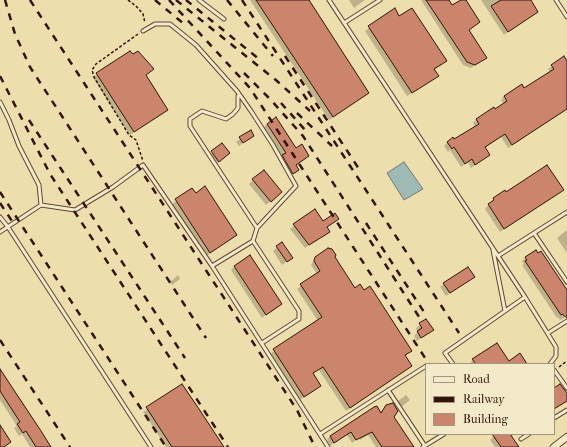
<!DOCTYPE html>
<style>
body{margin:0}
#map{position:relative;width:567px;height:447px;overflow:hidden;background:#eddfad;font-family:"IM FELL French Canon",serif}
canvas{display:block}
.legend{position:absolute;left:425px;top:363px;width:130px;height:72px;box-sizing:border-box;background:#f3eaca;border:1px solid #a6947d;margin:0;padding:5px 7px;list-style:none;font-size:12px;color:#331409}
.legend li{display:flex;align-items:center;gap:8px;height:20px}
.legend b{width:20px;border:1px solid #a6947d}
</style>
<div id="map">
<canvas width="567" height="447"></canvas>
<ul class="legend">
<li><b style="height:5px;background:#f3eaca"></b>Road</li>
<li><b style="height:5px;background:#331409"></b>Railway</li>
<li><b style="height:11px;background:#cb856c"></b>Building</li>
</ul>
</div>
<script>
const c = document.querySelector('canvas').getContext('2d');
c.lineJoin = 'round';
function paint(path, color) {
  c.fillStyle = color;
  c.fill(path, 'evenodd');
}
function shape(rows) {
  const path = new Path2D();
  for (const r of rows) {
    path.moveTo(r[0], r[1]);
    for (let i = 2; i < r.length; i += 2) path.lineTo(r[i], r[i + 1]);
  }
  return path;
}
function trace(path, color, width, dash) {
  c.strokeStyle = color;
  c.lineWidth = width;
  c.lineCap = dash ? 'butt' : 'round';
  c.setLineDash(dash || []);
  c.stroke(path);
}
const water = shape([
 [404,162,423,189,404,200,387,173,404,162]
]);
paint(water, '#9ebab5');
trace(water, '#737870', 1);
paint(shape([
 [250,0,307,0,368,93,329,120],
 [349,0,365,0,354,8],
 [421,0,448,0,452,7,465,0,479,22,468,31,486,58,471,68,463,65],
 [481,0,530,0,537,12,504,35],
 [395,10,399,17,446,61,434,70,434,79,407,96,365,31],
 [567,62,567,109,508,148,501,137,485,148,489,155,471,168,468,162,461,167,450,150,448,152,444,146,448,142,454,141,475,127,473,123,476,120,494,109,495,111,504,105,501,100,504,96,524,89,550,72,548,69,552,66],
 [152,69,145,75,167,110,130,135,93,78,97,74],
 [267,124,298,170,289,177,279,160,282,156,263,128],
 [250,131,253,135,239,146,236,142],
 [222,144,225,157,215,165,208,156],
 [253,180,277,196,266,205,249,184],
 [192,189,236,235,206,256,172,204],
 [559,193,500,232,485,209,494,199,506,194],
 [315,211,323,222,338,219,326,228,329,231,325,235,305,248,290,229],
 [567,230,567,253,557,238],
 [282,243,292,258,282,265,273,251],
 [333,257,354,289,411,351,404,356,407,369,346,411,319,370,312,374,316,389,300,400,270,354,318,321,297,289,317,274,311,265,315,258],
 [526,257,567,292,567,316,560,320,558,317,557,318,522,265,524,264,522,261],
 [235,266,281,304,262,318,231,270],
 [178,275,180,279,172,285,170,282],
 [470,280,446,296,440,287,444,284],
 [426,320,432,330,417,341,414,336,418,332,416,328],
 [473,360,508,362,526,364,469,364],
 [0,370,50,447,30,447,22,434,19,436,14,428,17,426,0,400],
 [182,385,222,447,166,447,143,412],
 [406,395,410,400,400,408,398,401],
 [387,406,409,447,376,447,368,435,360,440,359,438,352,443,347,435,330,446,327,440,330,436,380,414],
 [496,434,515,434,511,437,517,447,495,447,490,440]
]), '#0003');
const building = shape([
 [256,0,309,0,369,93,333,117,256,0],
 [426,0,449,0,452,5,461,0,466,0,480,22,469,30,487,58,475,65,467,62,426,0],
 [501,0,531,0,538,12,508,32,491,6,501,0],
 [395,8,399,16,412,8,447,61,434,69,439,76,412,93,368,26,395,8],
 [130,51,133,54,138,51,154,69,146,75,168,110,134,132,96,73,130,51],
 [564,56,567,61,567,109,512,145,505,134,485,147,490,155,475,165,472,159,465,164,454,147,452,149,447,142,453,137,454,139,479,124,476,119,494,107,495,109,507,101,504,96,522,84,524,88,554,69,551,65,564,56],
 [276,117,296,148,302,144,309,156,296,165,299,170,293,174,282,155,286,153,267,124,276,117],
 [251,130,254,136,243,143,239,137,251,130],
 [222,143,230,153,219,162,211,151,222,143],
 [547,165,564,190,504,229,488,204,494,200,493,198,505,190,506,192,547,165],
 [264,170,282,192,271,202,252,179,264,170],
 [205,186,237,235,210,253,175,199,192,188,196,193,205,186],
 [315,209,323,221,335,213,339,219,327,227,330,232,309,245,293,224,315,209],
 [282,242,293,258,287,262,276,246,282,242],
 [328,248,332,249,336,255,335,257,355,288,360,284,364,290,370,286,412,351,405,355,412,366,350,408,323,367,313,373,321,386,304,397,273,349,322,317,300,284,320,271,314,261,315,257,328,248],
 [536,250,538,253,541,251,567,290,567,318,562,314,561,315,525,261,527,260,525,257,536,250],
 [250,255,282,304,266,315,234,266,250,255],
 [468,267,475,277,450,293,443,283,468,267],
 [426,319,434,330,421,338,417,331,422,328,419,323,426,319],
 [497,343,509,361,520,353,527,364,476,364,472,359,497,343],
 [0,369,41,431,51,447,36,447,26,431,23,433,17,424,20,422,0,391,0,369],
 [182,384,197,406,224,447,172,447,146,407,182,384],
 [560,384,567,393,567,401,554,409,554,388,560,384],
 [393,403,398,411,394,417,414,447,382,447,372,432,356,440,351,432,334,443,330,436,374,407,377,406,381,413,386,405,393,403],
 [0,425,11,442,4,447,0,447,0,425],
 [492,434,510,434,519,447,501,447,492,434]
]);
paint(building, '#cb856c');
trace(building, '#331409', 1);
const lane = shape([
 [199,0,224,19],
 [329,0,525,297,556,347,556,356,550,364],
 [556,0,567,17],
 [344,23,380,0],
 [143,31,155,24,170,24,196,45,237,91,251,111,273,145,296,186,257,228,253,241,212,266],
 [238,96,238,108,233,114,226,119,202,111,190,119,190,126,257,228],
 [0,102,9,120,19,146,39,185,41,205],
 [0,217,8,227,151,447],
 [0,232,41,205,75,210,113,187,143,165,212,266,328,447],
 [534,233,567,282],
 [253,241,299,311,299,319,262,343],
 [493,250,505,311],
 [498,256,567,212],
 [548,333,567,321],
 [453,364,445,353,525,297],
 [554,370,567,388],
 [388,390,425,446],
 [554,418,567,410],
 [320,434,426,366],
 [521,439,529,434],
 [423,447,444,434]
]);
const street = shape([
 [554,447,567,437]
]);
trace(lane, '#624732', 5);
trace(street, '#624732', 8);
trace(shape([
 [128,0,136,6,143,14,145,23],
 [138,34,96,64,92,70,94,77,129,135,136,140,143,161],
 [559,367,567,361]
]), '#331409', 1.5, [3, 2]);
trace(lane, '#f3eaca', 3);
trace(street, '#f3eaca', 6);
trace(shape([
 [5,0,15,34,30,67,206,338],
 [30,0,297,410,315,447],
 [155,0,184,24],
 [169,0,250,88,429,364],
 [176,0,277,81,310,111],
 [186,0,259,59],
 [227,0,273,56],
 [242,0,459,333],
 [285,56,361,172],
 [244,73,271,100,303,136,421,320],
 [0,76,50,174,228,447],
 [281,103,306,131],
 [297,113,332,146],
 [29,120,185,358],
 [0,192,166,447],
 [0,203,12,221],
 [366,223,426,315],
 [0,340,70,447]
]), '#331409', 2.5, [7, 7]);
</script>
